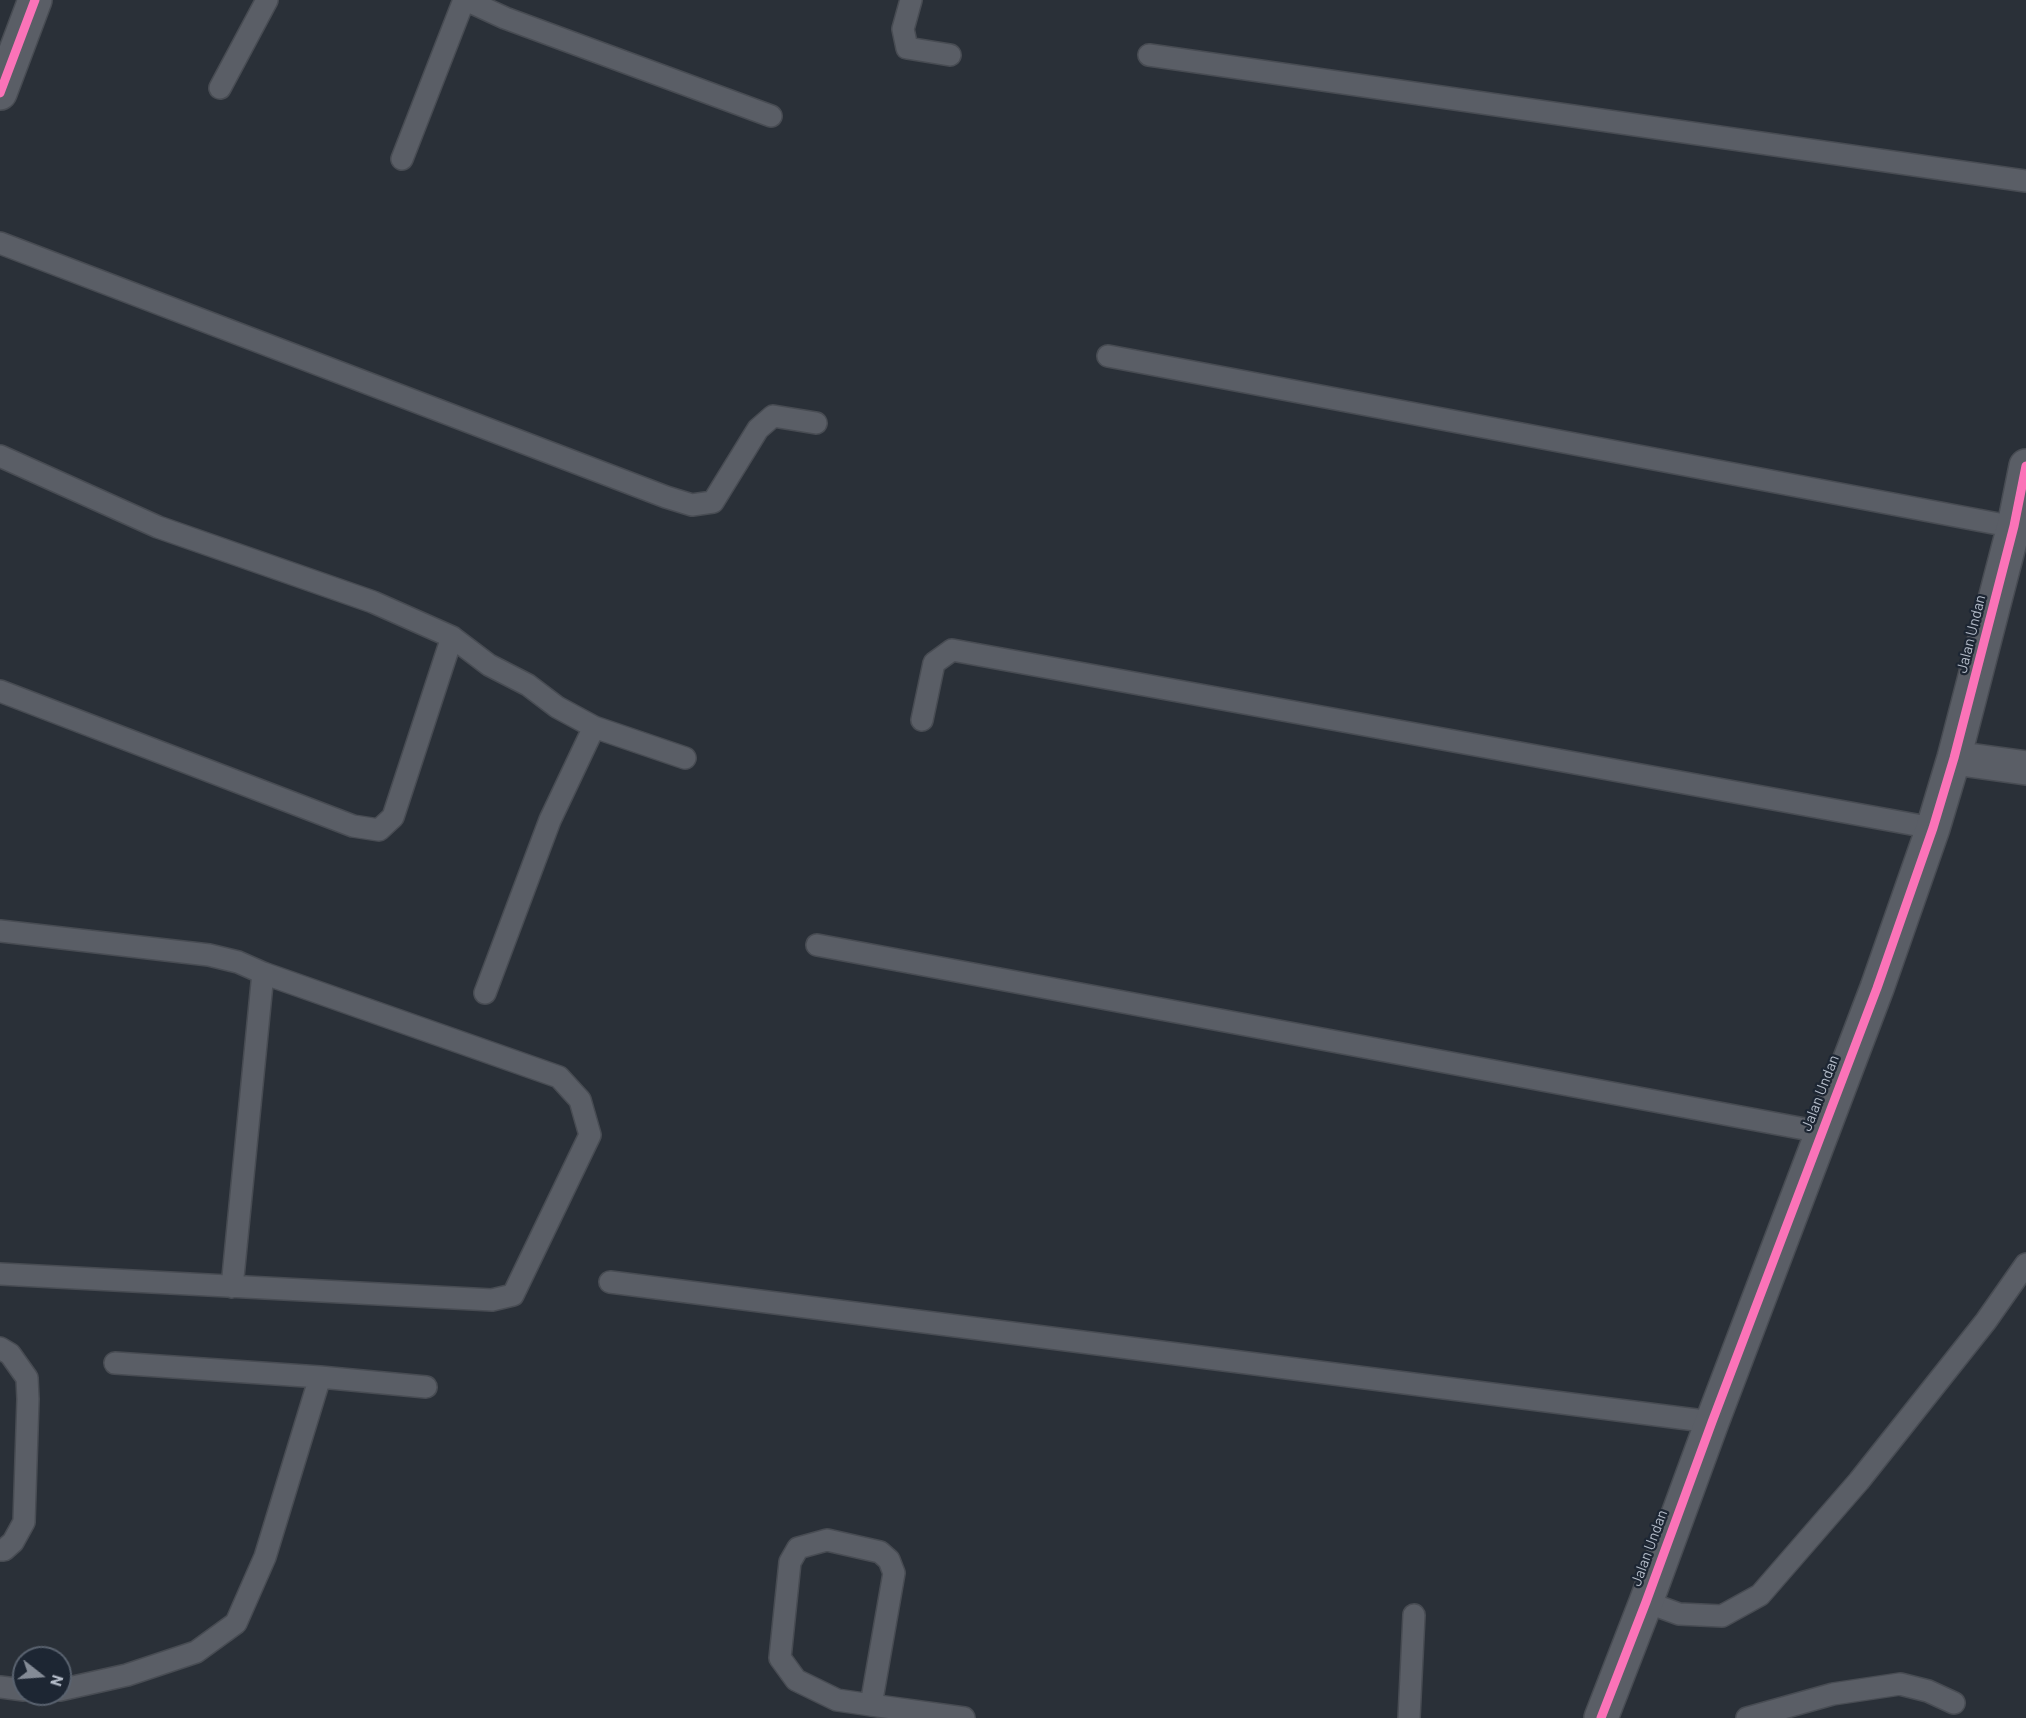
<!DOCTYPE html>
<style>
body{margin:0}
#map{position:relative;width:2026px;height:1718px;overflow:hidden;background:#2a3038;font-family:Barlow,sans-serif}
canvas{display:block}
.north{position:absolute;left:12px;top:1646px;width:60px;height:60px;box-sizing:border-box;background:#1d2633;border:2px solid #59626f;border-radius:50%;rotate:107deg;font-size:16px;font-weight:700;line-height:24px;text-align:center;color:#b4bcc9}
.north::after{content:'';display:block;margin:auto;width:21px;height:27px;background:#848b96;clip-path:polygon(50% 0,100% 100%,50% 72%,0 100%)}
</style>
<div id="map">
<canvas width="2026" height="1718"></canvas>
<div class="north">N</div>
</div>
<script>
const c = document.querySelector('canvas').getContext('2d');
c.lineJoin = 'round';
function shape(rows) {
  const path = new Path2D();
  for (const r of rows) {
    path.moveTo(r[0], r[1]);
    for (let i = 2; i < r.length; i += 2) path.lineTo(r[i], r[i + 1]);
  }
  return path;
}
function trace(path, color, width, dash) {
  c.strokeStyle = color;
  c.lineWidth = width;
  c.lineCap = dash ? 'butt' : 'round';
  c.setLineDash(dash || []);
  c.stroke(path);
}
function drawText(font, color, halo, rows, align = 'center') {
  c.font = font + ' Barlow,sans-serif';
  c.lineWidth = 4.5;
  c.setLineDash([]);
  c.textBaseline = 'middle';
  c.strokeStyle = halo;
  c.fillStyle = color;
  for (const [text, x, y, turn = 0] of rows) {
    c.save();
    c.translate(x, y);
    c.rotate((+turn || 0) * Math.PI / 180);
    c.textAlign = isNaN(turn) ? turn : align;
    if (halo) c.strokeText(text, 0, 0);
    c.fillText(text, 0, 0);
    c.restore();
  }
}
const service = shape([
 [466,0,505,18,771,116],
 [911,0,903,29,907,48,950,55],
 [1149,55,2026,181],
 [220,88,267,0],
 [402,159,464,0],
 [0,243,666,497,692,505,713,502,758,429,773,416,816,423],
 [1108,356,2025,529],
 [0,456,158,527,373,602,452,637,489,665,528,685,557,707,594,727,685,758],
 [0,691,353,826,379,830,393,817,452,637],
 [922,720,934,663,952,650,1933,828],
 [0,931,209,955,238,962,263,973,559,1077,580,1100,590,1135,513,1295,492,1300,0,1274],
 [817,945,1821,1132],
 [485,993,550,820,594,727],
 [610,1282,1712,1422],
 [232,1287,263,973],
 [0,1348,10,1354,27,1378,28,1399,24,1522,13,1542,4,1550,0,1550],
 [115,1363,320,1377,426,1387],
 [1646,1602,1679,1614,1722,1616,1760,1595,1859,1481,1986,1321,2026,1264],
 [0,1687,24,1690],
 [60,1690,127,1675,196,1652,236,1623,265,1557,320,1377],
 [871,1705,894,1573,889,1560,880,1552,827,1540,798,1548,790,1562,780,1658,796,1680,837,1700,871,1705,964,1718],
 [1409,1718,1414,1615],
 [1747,1718,1833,1694,1900,1684,1928,1691,1954,1703]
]);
const tertiary = shape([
 [0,93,35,0],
 [1954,758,2026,768],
 [1601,1718,1646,1602,1712,1422,1877,988,1933,828,1954,758,2014,526,2026,466]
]);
trace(service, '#484c53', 24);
trace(tertiary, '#484c53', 36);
trace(service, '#5a5e66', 21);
trace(tertiary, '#5a5e66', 33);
trace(shape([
 [0,93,35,0],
 [1601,1718,1646,1602,1712,1422,1877,988,1933,828,1954,758,2014,526,2026,466]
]), '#fb73b8', 9);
drawText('15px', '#b4bcc9', '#1d2633', [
 ["Jalan Undan",1971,634,-76],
 ["Jalan Undan",1820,1093,-69],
 ["Jalan Undan",1649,1548,-70]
]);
</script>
